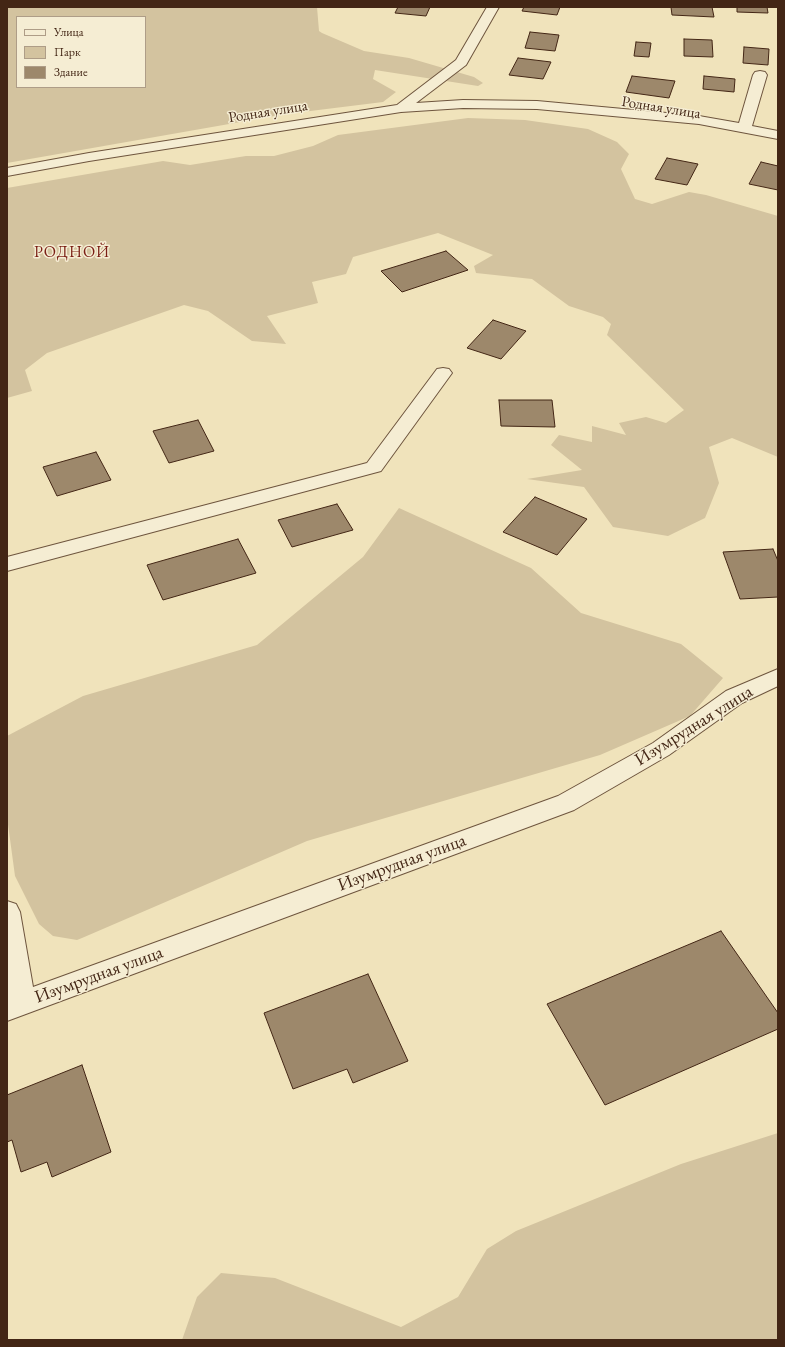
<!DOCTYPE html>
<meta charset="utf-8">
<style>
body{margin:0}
#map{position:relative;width:785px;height:1347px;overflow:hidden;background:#f0e3bb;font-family:"EB Garamond",serif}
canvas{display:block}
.frame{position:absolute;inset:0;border:8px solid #432615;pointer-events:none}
.legend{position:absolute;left:16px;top:16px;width:130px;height:72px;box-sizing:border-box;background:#f5edd3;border:1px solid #ae9d87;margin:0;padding:5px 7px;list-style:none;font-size:12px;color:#432615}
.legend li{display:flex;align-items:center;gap:8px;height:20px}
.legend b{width:20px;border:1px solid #ae9d87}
</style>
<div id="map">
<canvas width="785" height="1347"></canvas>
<div class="frame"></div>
<ul class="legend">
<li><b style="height:5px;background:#f5edd3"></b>Улица</li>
<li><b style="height:11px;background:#d3c39f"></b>Парк</li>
<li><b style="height:11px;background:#9d886b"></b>Здание</li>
</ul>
</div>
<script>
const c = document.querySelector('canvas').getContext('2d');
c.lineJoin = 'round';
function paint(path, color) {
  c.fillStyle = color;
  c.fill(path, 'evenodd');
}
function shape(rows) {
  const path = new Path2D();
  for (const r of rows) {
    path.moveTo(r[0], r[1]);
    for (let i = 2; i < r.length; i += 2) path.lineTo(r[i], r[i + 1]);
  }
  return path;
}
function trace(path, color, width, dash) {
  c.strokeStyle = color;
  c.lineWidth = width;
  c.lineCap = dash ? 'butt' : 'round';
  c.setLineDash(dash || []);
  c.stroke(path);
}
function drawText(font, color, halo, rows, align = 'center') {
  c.font = font + ' "EB Garamond",serif';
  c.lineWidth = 3;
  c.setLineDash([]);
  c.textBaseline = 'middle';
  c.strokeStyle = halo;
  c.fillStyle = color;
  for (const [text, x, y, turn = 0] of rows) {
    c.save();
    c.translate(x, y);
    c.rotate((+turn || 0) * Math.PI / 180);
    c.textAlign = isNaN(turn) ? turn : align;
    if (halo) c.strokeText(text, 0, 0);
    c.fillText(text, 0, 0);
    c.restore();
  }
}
paint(shape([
 [7,7,317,7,319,31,322,33,364,51,409,58,474,77,483,83,478,86,375,70,373,79,396,92,383,102,286,114,7,163],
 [17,17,145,17,145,87,17,87],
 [468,118,525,120,588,129,617,142,629,154,621,169,635,199,652,204,689,192,706,195,778,216,778,457,732,438,709,447,719,483,705,518,668,536,613,527,584,487,527,479,582,470,551,445,559,435,592,442,592,426,626,435,619,423,646,417,666,423,684,410,607,335,611,324,603,317,569,306,532,279,476,273,474,266,493,255,438,233,353,257,346,274,312,282,318,303,267,316,286,344,252,341,208,311,184,305,47,353,25,370,32,391,7,398,7,188,163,161,190,165,246,156,274,156,313,146,338,135],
 [399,508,531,568,581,613,681,644,723,678,690,716,600,755,307,841,82,938,77,940,53,936,39,924,15,876,7,817,7,736,83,696,257,645,363,557],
 [778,1133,778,1340,182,1340,197,1297,221,1273,275,1278,401,1327,458,1297,487,1249,516,1231,681,1164]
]), '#d3c39f');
const building = shape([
 [398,7,430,7,426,16,395,13,398,7],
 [524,7,560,7,557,15,522,11,524,7],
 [671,7,712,7,714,17,672,15,671,7],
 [737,7,767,7,768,13,737,12,737,7],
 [530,32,559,35,555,51,525,48,530,32],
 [684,39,712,40,713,57,684,56,684,39],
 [636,42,651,43,649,57,634,56,636,42],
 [744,47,769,49,768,65,743,63,744,47],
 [518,58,551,62,543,79,509,75,518,58],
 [632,76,675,81,669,98,626,92,632,76],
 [704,76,735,79,734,92,703,89,704,76],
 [667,158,698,164,687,185,655,179,667,158],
 [761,162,778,166,778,190,749,184,761,162],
 [446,251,468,270,402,292,381,271,446,251],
 [493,320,526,331,501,359,467,348,493,320],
 [499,400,552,400,555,427,501,426,499,400],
 [198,420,214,451,169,463,153,431,198,420],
 [96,452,111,480,57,496,43,467,96,452],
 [535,497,587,519,557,555,503,532,535,497],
 [337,504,353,530,292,547,278,520,337,504],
 [238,539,256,573,163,600,147,565,238,539],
 [773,549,778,561,778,597,740,599,723,552,773,549],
 [721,931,778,1013,778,1029,605,1105,547,1004,721,931],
 [368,974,408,1061,353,1083,347,1069,293,1089,264,1013,368,974],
 [82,1065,111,1152,52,1177,47,1162,21,1172,12,1140,7,1142,7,1095,82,1065]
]);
paint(building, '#9d886b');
trace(building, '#432615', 1);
const minor = shape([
 [487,7,499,7,466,65,416,103,463,100,537,101,699,116,739,123,753,75,755,72,760,71,765,72,767,75,752,126,778,131,778,139,699,124,537,109,463,108,401,112,89,161,7,176,7,168,89,153,397,105,456,60,487,7],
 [443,368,449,369,452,373,381,471,7,571,7,557,367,463,437,369,443,368],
 [778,669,778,686,742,703,669,755,574,810,7,1021,7,901,16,904,20,912,33,987,558,796,653,743,726,691,778,669]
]);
trace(minor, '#6e553e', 2);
paint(minor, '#f5edd3');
drawText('15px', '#432615', '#f5edd3', [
 ["Родная улица",661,108,9],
 ["Родная улица",268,112,-9]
]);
c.letterSpacing = '1px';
drawText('16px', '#7a1f14', '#f5edd3', [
 ["РОДНОЙ",72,253]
]);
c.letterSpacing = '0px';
drawText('18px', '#432615', '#f5edd3', [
 ["Изумрудная улица",694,726,-32],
 ["Изумрудная улица",402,863,-20],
 ["Изумрудная улица",99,975,-20]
]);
</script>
